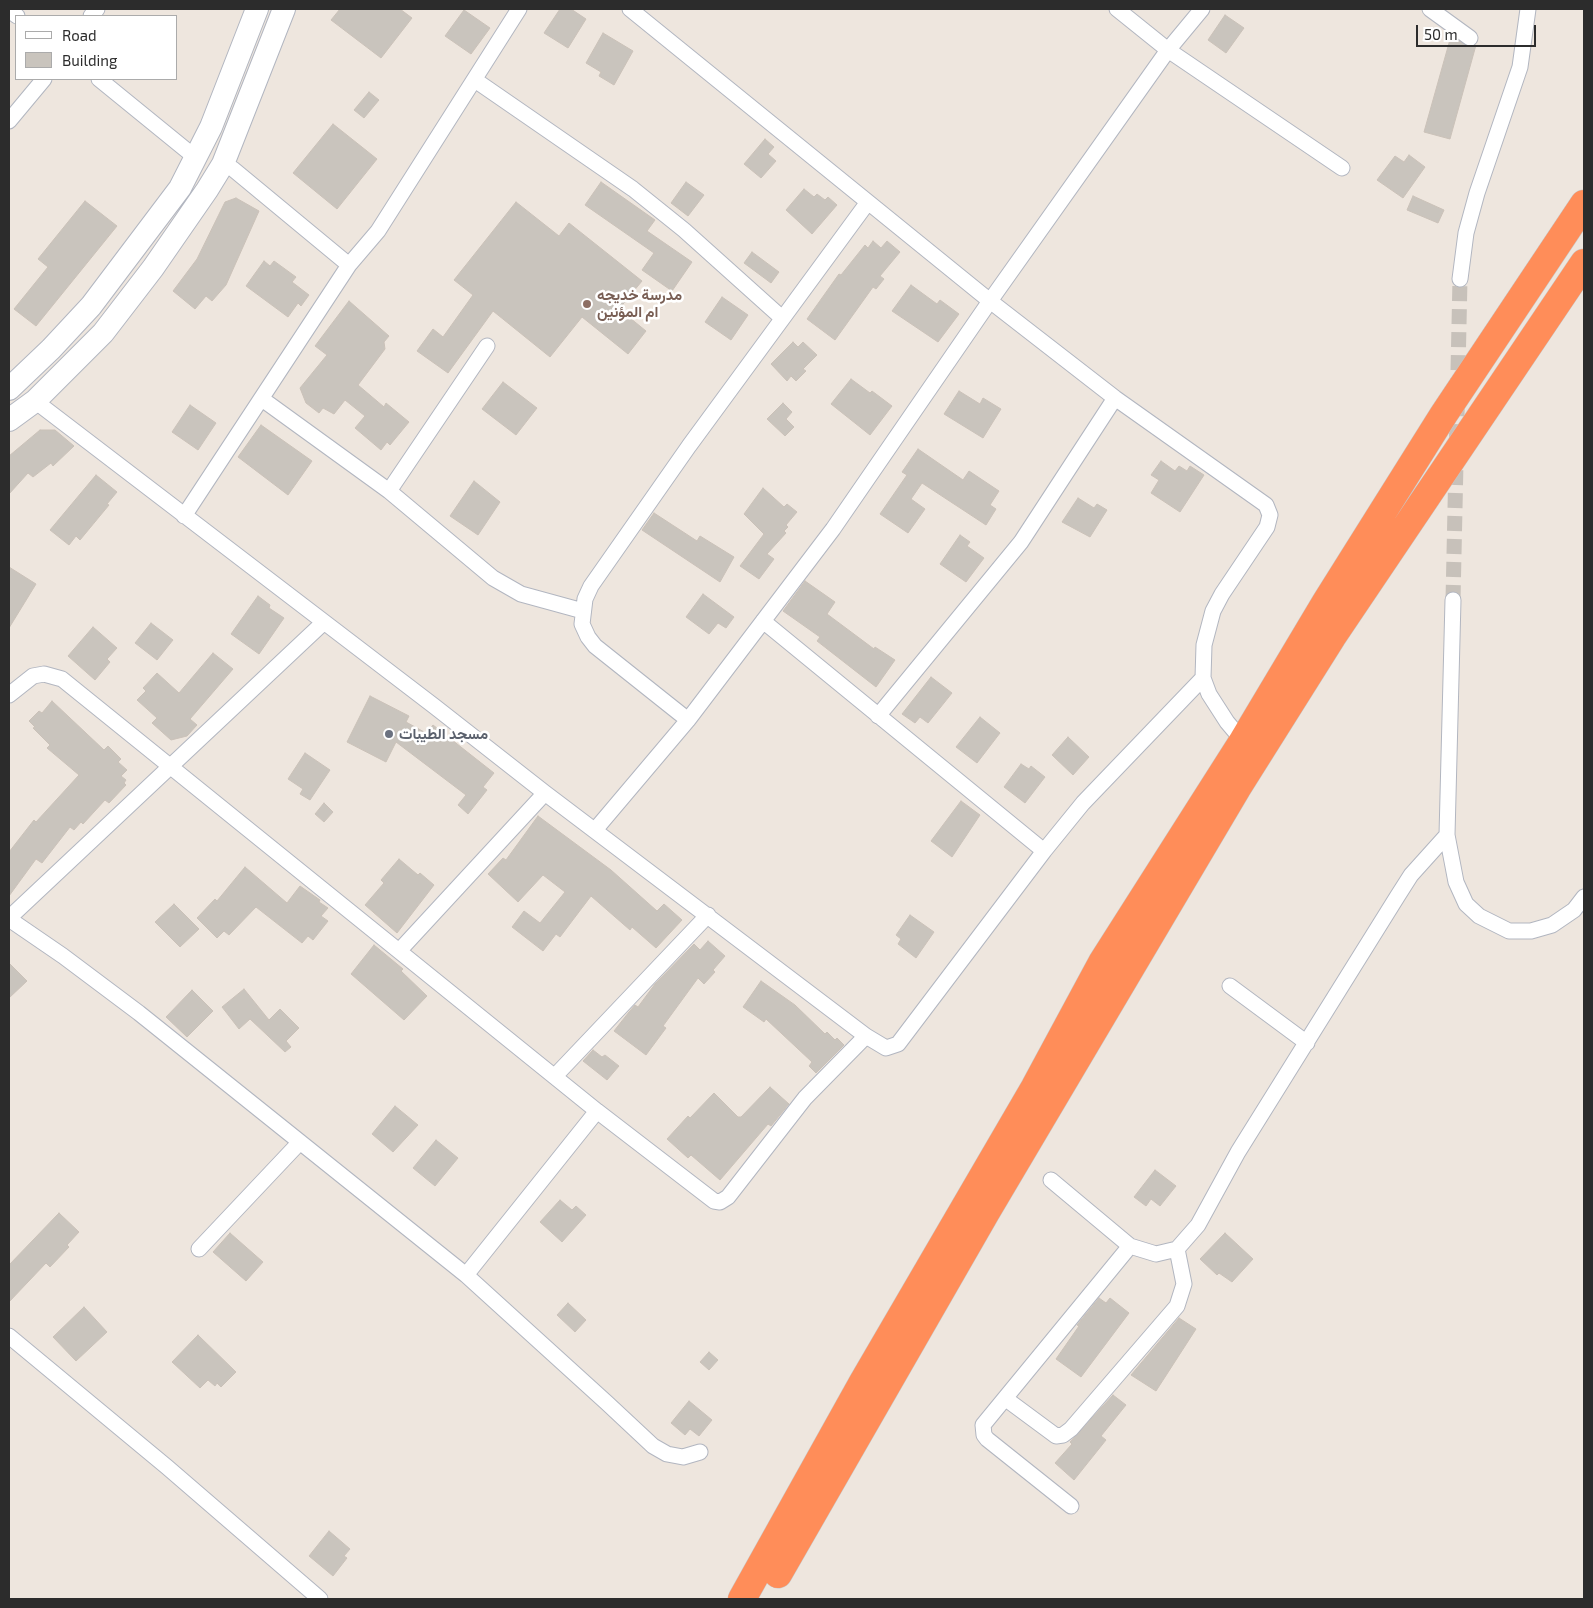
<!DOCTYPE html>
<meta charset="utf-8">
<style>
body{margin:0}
#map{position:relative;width:1593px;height:1608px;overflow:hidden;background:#eee6de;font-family:"Exo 2",sans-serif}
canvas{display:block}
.frame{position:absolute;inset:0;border:10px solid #2c2c2c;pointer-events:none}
.legend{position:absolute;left:15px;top:15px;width:162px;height:65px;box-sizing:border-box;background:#fff;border:1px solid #ababab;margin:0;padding:6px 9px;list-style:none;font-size:15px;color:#2c2c2c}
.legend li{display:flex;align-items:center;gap:10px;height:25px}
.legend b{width:25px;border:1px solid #ababab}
.scale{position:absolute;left:1416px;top:25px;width:120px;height:22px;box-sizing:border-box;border:2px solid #2c2c2c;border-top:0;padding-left:6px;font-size:15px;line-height:18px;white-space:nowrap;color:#2c2c2c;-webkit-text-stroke:4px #fff;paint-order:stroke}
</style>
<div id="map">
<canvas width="1593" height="1608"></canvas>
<div class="frame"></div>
<ul class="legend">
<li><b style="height:6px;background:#fff"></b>Road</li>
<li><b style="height:14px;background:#c9c4bd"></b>Building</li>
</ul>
<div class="scale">50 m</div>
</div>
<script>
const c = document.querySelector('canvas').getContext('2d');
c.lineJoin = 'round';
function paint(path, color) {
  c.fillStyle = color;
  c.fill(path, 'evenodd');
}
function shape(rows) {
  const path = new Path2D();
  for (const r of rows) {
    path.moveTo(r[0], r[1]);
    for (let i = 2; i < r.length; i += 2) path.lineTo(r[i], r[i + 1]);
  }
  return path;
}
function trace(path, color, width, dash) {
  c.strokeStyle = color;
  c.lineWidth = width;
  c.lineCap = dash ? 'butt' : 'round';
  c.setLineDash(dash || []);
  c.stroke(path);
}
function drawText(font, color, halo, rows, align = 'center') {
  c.font = font + ' "Exo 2",Vazirmatn,sans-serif';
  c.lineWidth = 5;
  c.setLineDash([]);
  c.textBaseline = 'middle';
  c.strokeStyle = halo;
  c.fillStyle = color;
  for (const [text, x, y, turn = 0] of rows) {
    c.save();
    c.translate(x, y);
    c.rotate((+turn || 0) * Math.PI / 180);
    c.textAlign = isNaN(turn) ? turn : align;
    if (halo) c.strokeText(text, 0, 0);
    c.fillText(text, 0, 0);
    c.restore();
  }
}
const building = shape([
 [340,9,400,9,412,18,381,58,331,20,340,9],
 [560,9,571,9,586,19,568,48,544,33,560,9],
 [464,10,490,28,471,54,445,36,464,10],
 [1225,15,1244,28,1226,53,1208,40,1225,15],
 [603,33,633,51,614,85,599,76,601,72,586,63,603,33],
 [1451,36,1469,47,1476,45,1450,139,1424,132,1451,36],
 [369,92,379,100,364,118,354,110,369,92],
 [333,124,377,159,337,209,293,173,333,124],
 [765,139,774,147,768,154,776,161,761,178,744,164,765,139],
 [1409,155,1425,167,1403,198,1377,180,1395,156,1404,162,1409,155],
 [601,182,655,220,647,231,692,262,672,291,642,270,654,253,585,205,601,182],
 [686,182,704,195,688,216,671,203,686,182],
 [804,189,814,197,817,194,825,200,828,197,837,205,812,234,786,210,804,189],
 [1413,196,1444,210,1438,223,1407,210,1413,196],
 [236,198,259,211,226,285,212,301,206,296,195,309,173,291,197,259,225,202,236,198],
 [85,201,117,226,36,326,14,309,48,267,38,259,85,201],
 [516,202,559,236,569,223,642,281,619,309,646,331,628,354,582,317,550,357,493,311,448,373,417,351,433,329,443,337,473,295,454,280,516,202],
 [873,241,881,248,887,241,900,252,880,276,884,279,876,289,873,287,835,340,807,319,839,274,841,275,865,245,868,248,873,241],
 [752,252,779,272,771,283,744,263,752,252],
 [264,261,270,266,274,261,296,277,292,282,309,295,301,306,298,303,288,317,246,286,264,261],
 [911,285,937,304,940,300,959,314,938,342,892,311,911,285],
 [722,297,748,315,731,340,705,322,722,297],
 [349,301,389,336,384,342,385,349,358,385,384,407,386,403,409,422,390,445,387,442,381,450,355,428,365,416,345,400,334,414,323,408,319,413,306,403,300,388,327,355,315,346,349,301],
 [793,342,798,347,803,342,817,355,803,369,806,371,796,381,791,376,787,381,771,364,793,342],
 [851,379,870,393,872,391,892,406,870,435,831,404,851,379],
 [503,382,537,408,516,435,482,409,503,382],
 [959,391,980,404,983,398,1001,409,983,438,944,414,959,391],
 [783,403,792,412,786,419,794,427,785,436,767,419,783,403],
 [190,405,216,423,198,450,172,432,190,405],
 [261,425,312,461,288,495,238,457,261,425],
 [40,430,55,430,74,446,53,466,51,463,33,477,28,473,9,494,9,456,40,430],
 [918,449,963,480,969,471,999,491,990,505,996,509,986,525,922,483,911,499,925,509,908,533,880,514,907,475,902,472,918,449],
 [1161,461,1175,471,1179,466,1187,471,1190,466,1204,475,1180,512,1151,493,1159,480,1151,475,1161,461],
 [96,475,117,492,107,504,109,505,80,540,76,536,69,545,50,530,96,475],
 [474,481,500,502,478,535,450,516,474,481],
 [763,488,784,507,787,504,797,512,786,525,788,527,784,531,786,533,767,554,774,559,759,579,740,566,764,534,744,514,763,488],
 [1078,498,1094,508,1097,504,1107,510,1090,537,1062,522,1078,498],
 [654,513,697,541,700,536,734,557,720,582,642,530,654,513],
 [960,535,970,542,967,546,984,558,966,582,940,564,960,535],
 [9,567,36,584,9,628,9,567],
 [805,581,835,602,827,614,874,649,875,647,895,660,876,687,817,641,820,637,783,611,805,581],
 [703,594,734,617,726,628,718,623,709,634,686,617,703,594],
 [258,596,270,605,269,608,284,618,259,654,231,634,258,596],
 [151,623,173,640,157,660,135,643,151,623],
 [93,627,117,648,107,659,110,662,95,680,68,656,93,627],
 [213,653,233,669,190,719,197,725,187,736,171,740,152,723,157,718,137,700,146,691,143,688,157,673,179,693,213,653],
 [931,677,952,693,928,723,920,717,915,723,902,714,931,677],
 [370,696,409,716,406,722,426,733,433,725,494,773,483,787,487,790,468,814,458,805,466,795,396,742,386,762,347,742,370,696],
 [52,701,104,750,108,746,121,759,118,762,127,770,121,776,126,780,124,783,126,785,109,803,105,800,83,824,81,822,74,830,70,827,42,863,36,859,9,896,9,852,34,820,36,822,79,775,47,748,50,745,33,728,35,727,29,721,39,711,42,713,52,701],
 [980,717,1000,733,977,763,956,747,980,717],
 [1068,737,1089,757,1073,775,1052,755,1068,737],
 [305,753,330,770,310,800,300,794,303,789,288,779,305,753],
 [1021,764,1029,769,1031,766,1045,777,1025,803,1004,787,1021,764],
 [961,801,980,815,952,857,931,841,961,801],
 [324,803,333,812,324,822,315,814,324,803],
 [538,816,611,870,657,911,664,904,682,920,656,948,632,927,630,930,591,896,560,937,556,934,543,951,512,927,524,911,540,923,565,892,543,875,518,902,488,874,503,858,506,860,538,816],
 [399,859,418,875,420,873,434,885,397,933,365,905,384,883,381,880,399,859],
 [245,867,287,903,300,886,320,900,319,902,328,908,321,916,328,921,313,940,308,936,302,943,256,907,229,935,224,931,217,938,197,918,215,899,217,901,245,867],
 [174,904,199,929,180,947,155,922,174,904],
 [910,915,934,932,916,958,898,944,901,939,896,935,910,915],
 [708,941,725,956,713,970,715,972,704,984,698,978,663,1026,666,1028,646,1055,614,1031,629,1012,635,1005,638,1007,655,984,694,944,700,950,708,941],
 [374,945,403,969,401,971,427,996,404,1020,351,974,374,945],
 [9,963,27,981,9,998,9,963],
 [761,981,795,1005,825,1034,827,1032,835,1040,837,1038,844,1045,816,1073,809,1066,812,1062,766,1019,764,1022,743,1007,761,981],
 [244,989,269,1020,280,1009,299,1028,286,1041,291,1047,285,1052,250,1019,239,1029,222,1007,244,989],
 [192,990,213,1011,187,1037,166,1017,192,990],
 [593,1050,602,1057,605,1055,619,1066,607,1080,583,1061,593,1050],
 [770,1087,789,1104,771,1126,768,1124,720,1180,691,1155,688,1158,667,1139,688,1116,690,1118,714,1093,738,1117,741,1117,770,1087],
 [395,1106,418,1125,393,1152,372,1134,395,1106],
 [436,1140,458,1158,435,1186,413,1168,436,1140],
 [1155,1170,1176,1186,1160,1206,1151,1199,1146,1206,1134,1197,1155,1170],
 [560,1200,572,1210,576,1206,586,1215,562,1242,540,1222,560,1200],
 [59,1213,79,1232,67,1245,69,1247,50,1267,46,1263,9,1302,9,1265,59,1213],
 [230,1233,263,1262,246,1281,213,1252,230,1233],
 [1225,1233,1253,1259,1232,1282,1219,1273,1217,1275,1200,1259,1225,1233],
 [1099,1298,1106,1303,1110,1298,1129,1313,1081,1377,1056,1359,1079,1326,1077,1325,1099,1298],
 [568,1303,586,1320,575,1332,557,1315,568,1303],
 [84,1307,107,1332,76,1361,53,1337,84,1307],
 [1179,1318,1196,1329,1156,1391,1131,1375,1179,1318],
 [198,1335,236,1372,221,1387,217,1383,215,1386,208,1380,200,1388,172,1362,198,1335],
 [709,1352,718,1360,709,1370,700,1362,709,1352],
 [1113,1395,1126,1405,1101,1436,1106,1440,1074,1480,1055,1463,1072,1444,1070,1442,1113,1395],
 [689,1401,712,1420,699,1436,690,1429,685,1435,671,1423,689,1401],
 [329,1531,350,1549,344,1556,347,1558,333,1576,309,1556,329,1531]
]);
paint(building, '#c9c4bd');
trace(building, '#cac1b8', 1);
trace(shape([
 [1453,600,1460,279]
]), '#c7c1ba', 15, [15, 8]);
const street = shape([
 [630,9,990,301,1115,398,1266,505,1270,515,1267,527,1222,594,1213,611,1204,645,1203,678,1209,694,1227,722,1243,741],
 [1117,9,1168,50,1202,9],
 [1430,9,1470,38],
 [9,10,17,16],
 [91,16,97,9],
 [99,79,196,158],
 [475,80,633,189,684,230,782,318],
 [9,121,44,79],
 [223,164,233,169,349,265],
 [1460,279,1466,233,1477,193,1520,67,1528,9],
 [262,399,389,491,493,578,521,594,583,611],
 [35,401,434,706,545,793,866,1036,886,1048,898,1044,1044,851,1083,803,1203,678],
 [389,491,487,346],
 [184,516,349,265,378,231,519,9],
 [1453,600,1447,835,1456,882,1466,904,1479,916,1509,931,1531,931,1552,925,1574,910,1584,897],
 [763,621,1044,851],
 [9,695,33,676,44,674,62,679,597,1111,714,1201,720,1202,728,1197,805,1098,866,1036],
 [878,716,1021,542,1115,398],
 [688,720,595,646,588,637,582,624,585,599,591,586,689,446,868,202],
 [595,830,688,720,833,529,990,301,1168,50,1342,168],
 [9,918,323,623],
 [9,919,63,956,139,1013,466,1275,607,1403,653,1446,667,1454,683,1457,700,1452],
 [399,951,545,793],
 [1230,986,1307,1043],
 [555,1076,708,915],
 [1051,1180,1130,1246,1156,1254,1177,1249,1198,1225,1238,1152,1397,897,1411,875,1447,835],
 [199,1249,300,1142],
 [466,1275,597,1111],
 [9,1336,167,1467,320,1599],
 [1006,1399,1056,1436,1063,1435,1071,1429,1177,1306,1184,1284,1177,1249],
 [1071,1506,987,1439,984,1435,983,1425,1130,1246]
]);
const secondary = shape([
 [9,389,51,349,91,306,180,188,211,127,257,9],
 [9,420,35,401,103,333,153,268,207,190,223,164,284,9]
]);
const highway = shape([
 [778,1574,986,1212,1237,788,1332,637,1584,263],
 [742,1599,863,1382,1035,1087,1103,961,1243,741,1326,602,1444,414,1584,204]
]);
trace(street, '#b2b6c0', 17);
trace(secondary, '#b2b6c0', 24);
trace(highway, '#c8c8c8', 29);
trace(street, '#fff', 15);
trace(secondary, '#fff', 22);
trace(highway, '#ff8d59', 28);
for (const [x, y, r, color] of [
 [587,304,5,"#8d6e63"],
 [389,734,5,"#6b7280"]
]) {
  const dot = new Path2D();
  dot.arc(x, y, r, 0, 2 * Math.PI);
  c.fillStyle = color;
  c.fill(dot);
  trace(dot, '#fff', 2);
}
drawText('bold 15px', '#785e54', '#fff', [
 ["مدرسة خديجه",597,295],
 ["ام المؤنين",597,312]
], 'left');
drawText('bold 15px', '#5b616d', '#fff', [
 ["مسجد الطيبات",399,734]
], 'left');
</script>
